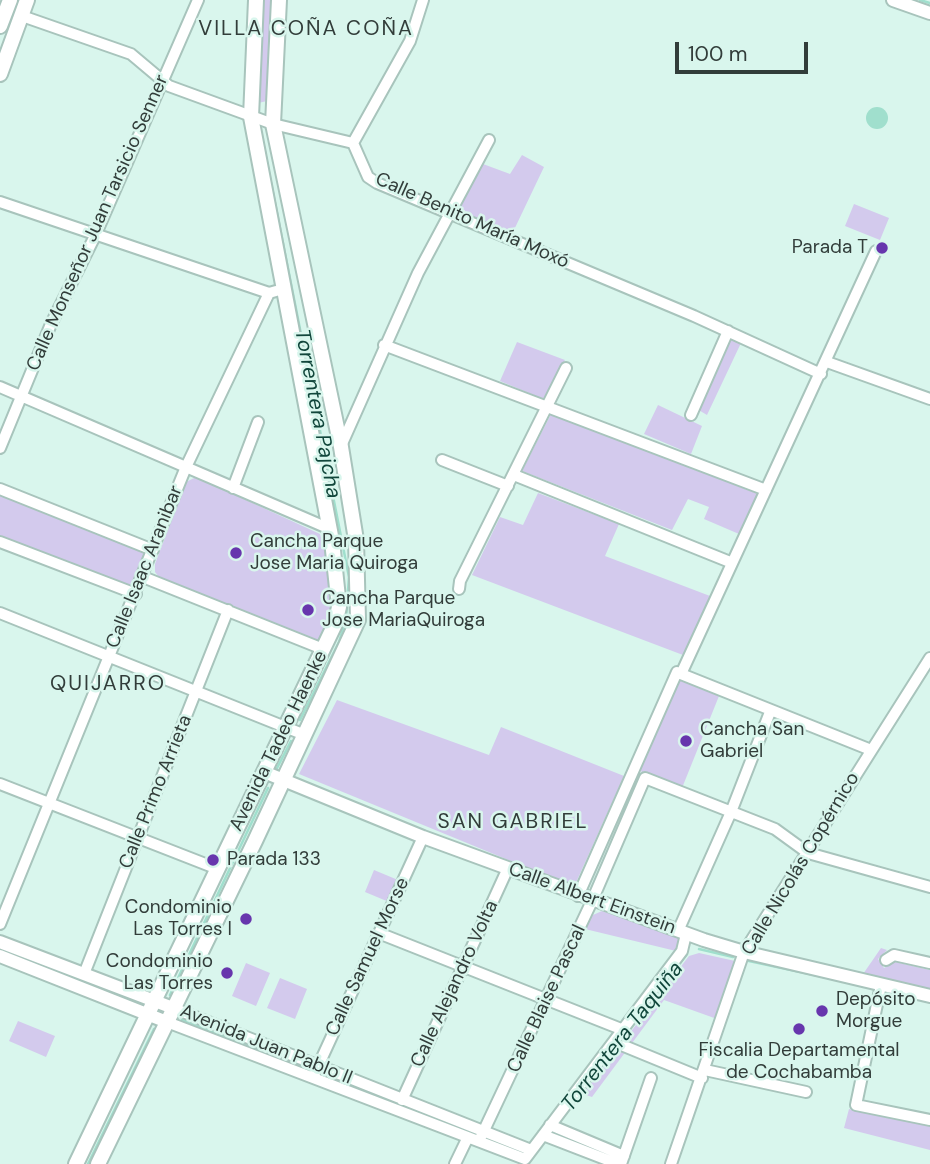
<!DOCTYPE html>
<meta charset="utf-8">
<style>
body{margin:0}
#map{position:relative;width:930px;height:1164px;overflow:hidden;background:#d9f6ed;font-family:"DM Sans",sans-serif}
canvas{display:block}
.scale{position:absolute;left:675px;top:42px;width:133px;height:32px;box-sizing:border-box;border:4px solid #323d3a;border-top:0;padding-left:9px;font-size:21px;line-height:24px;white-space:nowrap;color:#323d3a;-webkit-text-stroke:5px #d9f6ed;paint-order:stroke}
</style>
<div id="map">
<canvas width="930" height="1164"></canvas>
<div class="scale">100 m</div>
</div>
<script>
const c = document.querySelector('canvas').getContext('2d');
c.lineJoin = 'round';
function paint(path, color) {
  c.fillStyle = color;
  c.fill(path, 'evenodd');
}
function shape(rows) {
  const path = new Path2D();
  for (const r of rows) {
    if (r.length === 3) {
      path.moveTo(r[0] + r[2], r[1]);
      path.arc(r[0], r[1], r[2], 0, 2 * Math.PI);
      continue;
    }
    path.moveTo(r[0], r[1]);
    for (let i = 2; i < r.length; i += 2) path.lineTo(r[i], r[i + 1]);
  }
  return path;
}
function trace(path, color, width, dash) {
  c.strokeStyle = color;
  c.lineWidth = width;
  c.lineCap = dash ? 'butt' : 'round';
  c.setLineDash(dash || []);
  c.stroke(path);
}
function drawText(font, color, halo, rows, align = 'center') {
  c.font = font + ' "DM Sans",sans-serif';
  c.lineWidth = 5;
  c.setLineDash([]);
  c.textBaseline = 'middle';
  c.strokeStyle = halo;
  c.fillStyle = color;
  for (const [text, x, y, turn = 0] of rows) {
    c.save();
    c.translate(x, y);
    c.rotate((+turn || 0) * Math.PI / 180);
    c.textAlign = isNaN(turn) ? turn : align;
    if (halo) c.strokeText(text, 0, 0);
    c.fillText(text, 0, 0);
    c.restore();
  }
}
paint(shape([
 [262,0,272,0,267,101,258,103],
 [522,155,544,167,513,232,456,211,483,164,510,174],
 [854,204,889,218,880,240,845,226],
 [731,338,741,343,707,415,697,409],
 [517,342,565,360,543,399,500,381],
 [658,405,702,426,691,454,644,434],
 [551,414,758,494,739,534,704,519,709,507,688,499,672,530,522,471],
 [196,477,320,534,329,566,333,607,319,643,159,577,155,572,155,564,186,482],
 [0,492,146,552,131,587,0,540],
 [538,493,619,524,605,556,710,596,683,655,472,575,500,517,523,525],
 [680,679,719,696,682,788,640,771],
 [337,700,489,755,501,727,624,776,574,887,299,774],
 [374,870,398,880,389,902,365,892],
 [602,911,681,938,676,951,585,929,593,915],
 [0,944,143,1001,141,1006,0,949],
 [881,948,887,950,878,959,884,968,895,962,930,970,930,991,861,977],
 [699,953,735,961,717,1019,664,1000,592,1097,583,1094,689,956],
 [246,963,270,973,256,1006,232,996],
 [280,978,307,989,295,1019,267,1008],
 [18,1021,55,1036,46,1057,9,1041],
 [849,1109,930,1126,930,1150,844,1128]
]), '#d3caed');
paint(shape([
 [877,118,11]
]), '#a0dfcd');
trace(shape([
 [920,0,930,3],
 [263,142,349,577,346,619,339,642,300,720],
 [276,770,291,741],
 [699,949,733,957],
 [749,961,842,981],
 [170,995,268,788],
 [644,1010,687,954],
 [182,1020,306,1069],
 [323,1076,456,1126],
 [88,1164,154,1029]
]), '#a0dfcd', 2.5);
const minor = shape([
 [22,16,131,54,169,86,273,124,353,143],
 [353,143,368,177,377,183,694,316,821,374],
 [353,143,410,41,423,0],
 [0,202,269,293,276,291],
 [384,345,766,490],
 [827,362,930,399],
 [0,387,330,529],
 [691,415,728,331],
 [341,446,418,273,489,140],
 [0,448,51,324,95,236,198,0],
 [442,460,508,486],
 [514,475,730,562],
 [233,488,258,422],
 [0,489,153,550],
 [0,542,136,594],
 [143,577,323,649],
 [459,589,460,581,566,368],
 [0,613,305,735],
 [871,750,681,674,876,251],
 [0,784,218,869],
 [578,896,677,672],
 [0,924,186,467,269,293],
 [678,931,731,812,770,712],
 [381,934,621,1029],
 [886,960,894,955,930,963],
 [84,974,228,610],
 [881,985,856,1105,930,1120],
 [173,1008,531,1150],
 [167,1022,525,1159,682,951,686,934],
 [624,1046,702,1078],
 [705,1070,806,1092],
 [315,1073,423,837],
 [402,1100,508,868],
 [550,1125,624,1156],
 [543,1135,618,1164],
 [479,1141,592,901,645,778,775,829,808,853,930,887],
 [455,1164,468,1137],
 [621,1164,651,1078],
 [671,1164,744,952,930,658]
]);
const tertiary = shape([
 [893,0,930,13],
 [264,772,423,837,704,940,744,952,930,996],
 [0,942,173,1008],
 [0,956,167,1022]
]);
const secondary = shape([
 [0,26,10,0],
 [0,74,27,0],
 [76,1164,335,624,339,607,332,541,251,117,256,0],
 [98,1164,255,841,358,620,356,540,341,447,273,124,279,0]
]);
trace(minor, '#a8c4bc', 14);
trace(tertiary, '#a8c4bc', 16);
trace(secondary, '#a8c4bc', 18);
trace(minor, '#fff', 10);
trace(tertiary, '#fff', 12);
trace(secondary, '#fff', 14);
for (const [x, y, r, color] of [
 [882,248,7,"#6736ad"],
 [236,553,7,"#6736ad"],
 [308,610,7,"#6736ad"],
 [686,741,7,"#6736ad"],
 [213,860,7,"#6736ad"],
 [246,919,7,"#6736ad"],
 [227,973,7,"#6736ad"],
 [822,1011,7,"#6736ad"],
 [799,1029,7,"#6736ad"]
]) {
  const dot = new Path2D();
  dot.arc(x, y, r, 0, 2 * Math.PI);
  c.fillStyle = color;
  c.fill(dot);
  trace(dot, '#d9f6ed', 2.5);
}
drawText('19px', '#323d3a', '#d9f6ed', [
 ["Calle Benito María Moxó",472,221,24],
 ["Calle Monseñor Juan Tarsicio Senner",98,223,-66],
 ["Calle Isaac Aranibar",145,567,-68],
 ["Avenida Tadeo Haenke",279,741,-64],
 ["Calle Primo Arrieta",156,792,-68],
 ["Calle Nicolás Copérnico",801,864,-59],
 ["Calle Albert Einstein",592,899,20],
 ["Calle Samuel Morse",368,957,-65],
 ["Calle Alejandro Volta",455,984,-65],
 ["Calle Blaise Pascal",547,999,-65],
 ["Avenida Juan Pablo II",266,1045,22]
]);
drawText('19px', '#323d3a', '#d9f6ed', [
 ["Parada T",868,248,"right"],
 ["Cancha Parque",250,542],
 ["Jose Maria Quiroga",250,564],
 ["Cancha Parque",322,599],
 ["Jose MariaQuiroga",322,621],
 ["Cancha San",700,730],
 ["Gabriel",700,752],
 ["Parada 133",227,860],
 ["Condominio",232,908,"right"],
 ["Las Torres I",232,930,"right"],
 ["Condominio",213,962,"right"],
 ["Las Torres",213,984,"right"],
 ["Depósito",836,1000],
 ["Morgue",836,1022],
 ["Fiscalia Departamental",799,1051,"center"],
 ["de Cochabamba",799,1073,"center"]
], 'left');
c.letterSpacing = '2px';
drawText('21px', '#323d3a', '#d9f6ed', [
 ["VILLA COÑA COÑA",306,29],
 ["QUIJARRO",108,684],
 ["SAN GABRIEL",513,822]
]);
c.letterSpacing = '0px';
drawText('italic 21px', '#11463b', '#d9f6ed', [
 ["Torrentera Pajcha",317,414,79],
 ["Torrentera Taquiña",623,1037,-52]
]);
</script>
